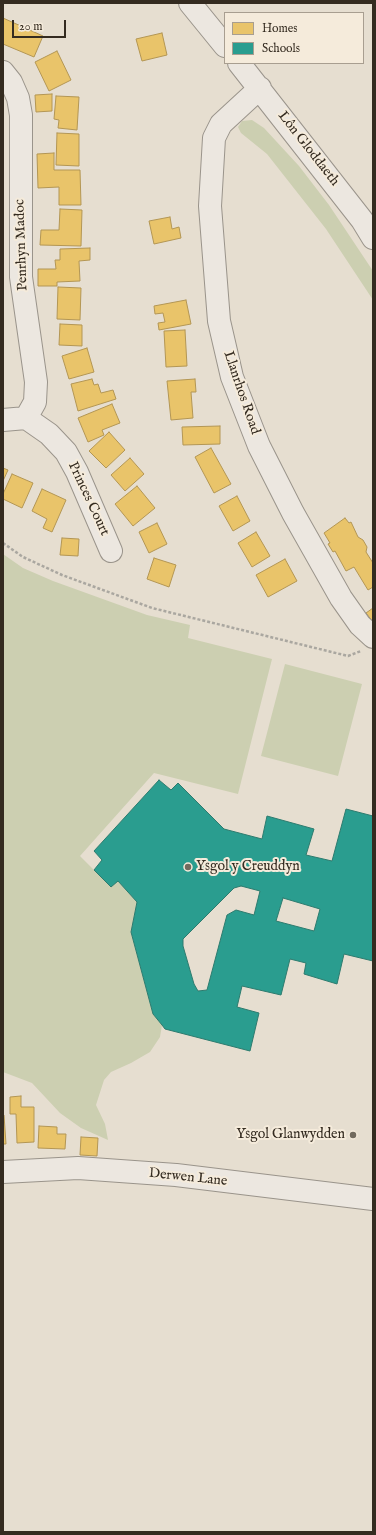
<!DOCTYPE html>
<meta charset="utf-8">
<style>
body{margin:0}
#map{position:relative;width:376px;height:1535px;overflow:hidden;background:#e6ded0;font-family:"IM FELL English",serif}
canvas{display:block}
.frame{position:absolute;inset:0;border:4px solid #342b20;pointer-events:none}
.legend{position:absolute;left:224px;top:12px;width:140px;height:52px;box-sizing:border-box;background:#f5ebdb;border:1px solid #a89e90;margin:0;padding:5px 7px;list-style:none;font-size:12px;color:#342b20}
.legend li{display:flex;align-items:center;gap:8px;height:20px}
.legend b{width:20px;border:1px solid #a89e90}
.scale{position:absolute;left:12px;top:20px;width:54px;height:18px;box-sizing:border-box;border:2px solid #342b20;border-top:0;padding-left:5px;font-size:12px;line-height:14px;white-space:nowrap;color:#342b20;-webkit-text-stroke:3px #f5ebdb;paint-order:stroke}
</style>
<div id="map">
<canvas width="376" height="1535"></canvas>
<div class="frame"></div>
<ul class="legend">
<li><b style="height:11px;background:#e9c46a"></b>Homes</li>
<li><b style="height:11px;background:#2a9d8f"></b>Schools</li>
</ul>
<div class="scale">20 m</div>
</div>
<script>
const c = document.querySelector('canvas').getContext('2d');
c.lineJoin = 'round';
function paint(path, color) {
  c.fillStyle = color;
  c.fill(path, 'evenodd');
}
function shape(rows) {
  const path = new Path2D();
  for (const r of rows) {
    path.moveTo(r[0], r[1]);
    for (let i = 2; i < r.length; i += 2) path.lineTo(r[i], r[i + 1]);
  }
  return path;
}
function trace(path, color, width, dash) {
  c.strokeStyle = color;
  c.lineWidth = width;
  c.lineCap = dash ? 'butt' : 'round';
  c.setLineDash(dash || []);
  c.stroke(path);
}
function drawText(font, color, halo, rows, align = 'center') {
  c.font = font + ' "IM FELL English",serif';
  c.lineWidth = 4;
  c.setLineDash([]);
  c.textBaseline = 'middle';
  c.strokeStyle = halo;
  c.fillStyle = color;
  for (const [text, x, y, turn = 0] of rows) {
    c.save();
    c.translate(x, y);
    c.rotate((+turn || 0) * Math.PI / 180);
    c.textAlign = isNaN(turn) ? turn : align;
    if (halo) c.strokeText(text, 0, 0);
    c.fillText(text, 0, 0);
    c.restore();
  }
}
paint(shape([
 [252,120,264,128,299,166,329,205,373,271,373,300,326,229,267,154,241,133,238,127,242,121],
 [3,554,23,568,53,581,147,615,190,625,188,638,272,659,238,794,154,773,80,856,94,870,118,881,137,902,131,933,153,1014,162,1025,160,1037,150,1052,131,1063,111,1072,104,1080,96,1105,105,1124,108,1140,81,1128,60,1113,32,1083,3,1072],
 [285,664,362,684,338,776,261,756]
]), '#cccfb1');
const homes = shape([
 [3,18,43,36,34,57,3,44,3,18],
 [162,33,167,55,142,61,136,39,162,33],
 [57,51,71,80,49,91,35,62,57,51],
 [52,94,52,111,36,112,35,95,52,94],
 [56,96,79,97,77,130,58,128,59,120,54,119,56,96],
 [57,133,79,134,79,166,56,165,57,133],
 [54,153,54,170,80,170,81,205,59,205,59,187,38,188,37,154,54,153],
 [60,209,82,210,81,246,40,245,41,230,59,230,60,209],
 [170,217,172,229,179,227,181,238,154,244,149,221,170,217],
 [90,248,90,260,79,261,80,281,57,282,57,286,38,286,38,269,56,269,55,260,60,260,60,249,90,248],
 [58,287,81,288,80,320,57,319,58,287],
 [186,300,191,324,159,330,158,323,165,322,163,313,155,314,154,306,186,300],
 [60,324,82,325,82,346,59,345,60,324],
 [185,330,187,366,166,367,164,331,185,330],
 [87,348,94,372,69,379,62,356,87,348],
 [92,379,94,385,98,384,101,393,113,390,116,399,78,411,71,384,92,379],
 [195,379,196,392,191,392,193,418,171,420,167,381,195,379],
 [112,404,120,423,102,430,104,435,88,442,78,418,112,404],
 [220,426,220,444,183,445,182,427,220,426],
 [109,432,125,450,106,468,89,451,109,432],
 [211,448,231,484,214,493,195,457,211,448],
 [130,458,144,474,125,491,111,475,130,458],
 [3,468,8,470,3,481,3,468],
 [12,474,33,483,22,508,3,499,3,494,12,474],
 [137,486,155,508,133,526,115,504,137,486],
 [42,489,66,500,52,532,43,528,47,519,32,511,42,489],
 [237,496,250,521,233,531,219,506,237,496],
 [345,518,349,523,351,522,358,537,363,540,367,547,366,552,373,563,373,587,368,590,354,567,346,571,335,551,333,552,328,544,330,543,324,533,345,518],
 [157,523,167,544,149,553,139,532,157,523],
 [256,532,270,556,252,567,238,543,256,532],
 [62,538,79,539,78,556,60,555,62,538],
 [154,558,176,565,169,587,147,579,154,558],
 [285,559,297,581,268,597,256,575,285,559],
 [373,608,373,622,366,613,373,608],
 [21,1096,21,1107,34,1107,34,1142,17,1143,16,1114,10,1114,10,1097,21,1096],
 [3,1115,4,1115,6,1144,3,1144,3,1115],
 [39,1126,57,1127,57,1134,66,1134,65,1149,38,1148,39,1126],
 [81,1137,98,1138,97,1156,80,1155,81,1137]
]);
paint(homes, '#e9c46a');
trace(homes, '#b39654', 1);
const schools = shape([
 [159,780,171,790,178,783,224,829,262,839,267,816,314,829,306,855,332,861,346,809,373,816,373,961,344,954,337,984,304,974,306,963,290,959,281,995,242,986,237,1007,259,1013,250,1051,165,1029,162,1025,153,1014,131,932,137,902,118,881,111,887,94,870,102,860,94,851,159,780],
 [241,886,260,891,254,915,236,910,227,915,207,990,198,991,194,984,183,946,183,939,234,888,241,886],
 [283,898,320,909,314,931,276,921,283,898]
]);
paint(schools, '#2a9d8f');
trace(schools, '#2d7b6e', 1);
const minor = shape([
 [190,3,225,46],
 [239,63,362,220,373,238],
 [3,72,11,82,18,98,21,115,21,277,36,382,35,402,26,418],
 [260,88,221,124,214,138,210,206,219,321,232,377,259,446,293,513,341,598,360,625,373,637],
 [26,418,49,434,66,452,77,472,111,551],
 [3,420,26,418],
 [3,1172,78,1168,176,1175,373,1199]
]);
trace(minor, '#9a948b', 24);
trace(shape([
 [3,543,23,557,62,575,152,608,348,656,361,651]
]), '#aaa7a0', 2.5, [3, 2]);
trace(minor, '#ece7e0', 22);
for (const [x, y, r, color] of [
 [188,867,4,"#726a5e"],
 [353,1135,4,"#726a5e"]
]) {
  const dot = new Path2D();
  dot.arc(x, y, r, 0, 2 * Math.PI);
  c.fillStyle = color;
  c.fill(dot);
  trace(dot, '#f5ebdb', 1.5);
}
drawText('14px', '#342b20', '#f5ebdb', [
 ["Lôn Gloddaeth",308,149,52],
 ["Penrhyn Madoc",22,245,-92],
 ["Llanrhos Road",241,393,71],
 ["Princes Court",88,499,65],
 ["Derwen Lane",188,1178,6]
]);
drawText('14px', '#342b20', '#f5ebdb', [
 ["Ysgol y Creuddyn",196,867],
 ["Ysgol Glanwydden",345,1135,"right"]
], 'left');
</script>
